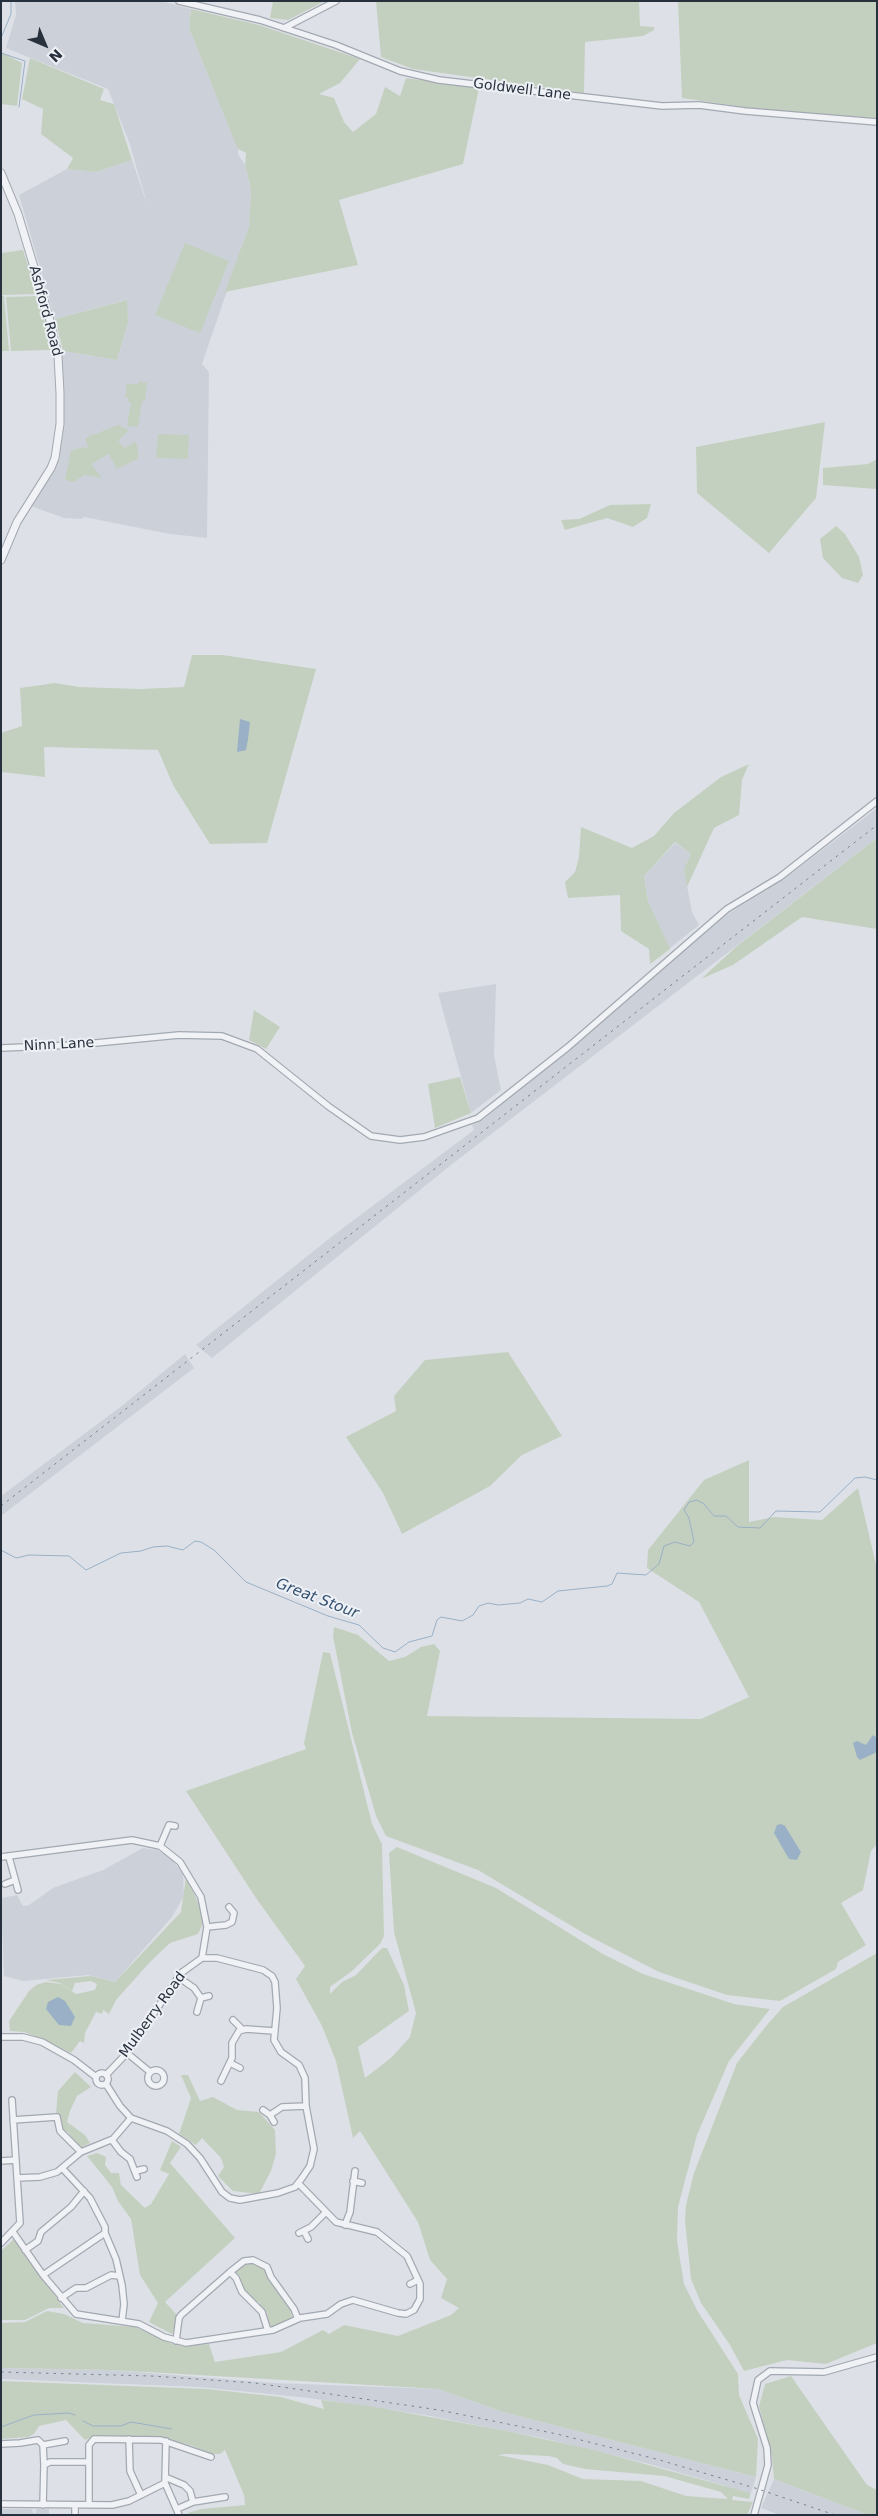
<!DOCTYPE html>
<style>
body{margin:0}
#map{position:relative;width:878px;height:2516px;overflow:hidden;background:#dde1e7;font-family:"DejaVu Sans",sans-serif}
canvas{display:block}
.frame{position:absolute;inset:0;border:2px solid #27303d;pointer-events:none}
.north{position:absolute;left:20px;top:20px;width:50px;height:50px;-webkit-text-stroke:4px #edf0f5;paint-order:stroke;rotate:135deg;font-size:14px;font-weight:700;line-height:20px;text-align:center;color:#27303d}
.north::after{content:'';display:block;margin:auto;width:18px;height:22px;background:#27303d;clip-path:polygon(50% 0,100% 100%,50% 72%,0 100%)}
</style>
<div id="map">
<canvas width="878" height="2516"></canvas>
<div class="frame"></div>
<div class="north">N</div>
</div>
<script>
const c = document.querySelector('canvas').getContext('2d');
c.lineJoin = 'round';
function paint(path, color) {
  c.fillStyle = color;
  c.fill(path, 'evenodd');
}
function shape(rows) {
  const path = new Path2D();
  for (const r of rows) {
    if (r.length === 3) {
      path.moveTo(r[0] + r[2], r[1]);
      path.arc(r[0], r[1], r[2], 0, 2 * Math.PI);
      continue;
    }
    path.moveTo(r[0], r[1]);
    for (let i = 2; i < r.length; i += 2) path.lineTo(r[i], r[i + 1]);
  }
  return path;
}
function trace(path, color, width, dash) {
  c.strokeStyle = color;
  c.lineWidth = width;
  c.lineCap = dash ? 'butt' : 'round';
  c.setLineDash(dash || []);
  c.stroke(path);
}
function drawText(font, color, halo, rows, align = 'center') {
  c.font = font + ' "DejaVu Sans",sans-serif';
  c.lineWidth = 4;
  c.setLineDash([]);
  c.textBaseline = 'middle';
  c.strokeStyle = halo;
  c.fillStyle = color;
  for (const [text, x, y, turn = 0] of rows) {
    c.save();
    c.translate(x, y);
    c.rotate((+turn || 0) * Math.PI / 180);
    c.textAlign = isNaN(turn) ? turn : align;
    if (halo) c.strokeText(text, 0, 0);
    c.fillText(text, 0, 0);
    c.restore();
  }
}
paint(shape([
 [15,1,161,1,191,9,189,28,238,149,238,154,245,165,251,190,249,227,202,364,209,372,207,538,170,534,84,517,81,519,64,518,31,506,53,469,63,404,61,354,63,351,117,360,128,323,126,300,55,319,19,195,67,169,96,172,132,160,148,207,129,142,108,89,6,48,16,15],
 [877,808,877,838,451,1165,212,1358,196,1345,335,1234,474,1130,472,1125,484,1119,726,915,783,880],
 [675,843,691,854,684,870,692,912,699,925,669,949,648,901,644,876],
 [496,984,494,1055,501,1090,471,1113,438,993],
 [185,1354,194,1368,1,1516,1,1496,123,1405],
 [143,1848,157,1850,170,1857,183,1874,184,1896,172,1917,115,1982,88,1975,23,1981,4,1976,1,1898,17,1895,23,1906,29,1905,53,1888,103,1870],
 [1,2368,111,2370,275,2383,438,2389,503,2412,756,2477,749,2499,726,2486,653,2465,542,2438,425,2415,309,2398,199,2387,1,2379],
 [774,2479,868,2515,780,2515,761,2508],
 [1,2509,32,2509,33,2513,36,2513,36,2509,49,2509,49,2515,1,2515]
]), '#ccd1d9');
paint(shape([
 [273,1,325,1,288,20,270,18],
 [376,1,639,1,640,26,654,27,654,30,643,36,585,42,584,93,413,69,381,57],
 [678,1,877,1,877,118,772,111,682,98],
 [191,9,259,25,360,59,340,83,319,94,334,98,344,122,353,132,376,114,385,87,400,96,406,78,479,88,463,164,339,200,358,265,225,292,249,227,251,190,245,165,246,153,238,149,236,145,189,28],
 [1,52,22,63,17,106,1,104],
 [30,58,104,89,100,100,114,104,132,160,96,172,67,169,73,158,41,134,43,109,22,99],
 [185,243,229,261,200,333,155,315],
 [23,250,37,294,1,295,1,253],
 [1,296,4,296,9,351,1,351],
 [38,296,52,350,11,351,6,297],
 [127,300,128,323,117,360,63,351,55,319],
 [138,382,147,383,145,401,142,401,138,427,127,426,131,402,128,402,129,397,125,397,127,383,138,385],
 [825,422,816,498,769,553,697,493,696,447],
 [118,425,129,430,118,440,124,448,136,441,139,458,117,469,109,454,91,464,102,478,84,475,74,482,65,480,71,450,88,447,85,438],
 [158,434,189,435,188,459,156,458],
 [877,459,877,489,823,485,823,468,868,464],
 [651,504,647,518,633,527,607,518,565,530,561,520,579,519,610,505],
 [836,526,845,534,859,557,863,575,858,583,842,578,823,558,820,539],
 [192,655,223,655,316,669,267,843,210,844,173,785,158,750,44,747,45,777,1,772,1,733,22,726,20,688,55,683,79,687,140,689,184,687],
 [749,764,742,780,739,815,714,828,687,887,684,869,691,854,675,842,644,876,648,901,670,949,650,964,649,949,621,931,620,895,568,898,565,882,575,872,579,857,581,827,632,848,654,836,674,813,721,777],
 [877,838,877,929,802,917,733,965,701,979,737,946],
 [254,1010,280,1027,266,1049,249,1040],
 [460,1077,471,1113,435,1128,428,1084],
 [508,1352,562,1436,522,1455,490,1486,402,1534,383,1493,346,1437,396,1411,394,1396,425,1360],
 [749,1460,749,1522,774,1517,822,1520,858,1488,877,1569,877,1844,871,1851,863,1890,841,1903,866,1945,838,1962,836,1969,780,2001,727,1995,659,1972,585,1934,478,1870,386,1836,376,1816,352,1733,333,1636,334,1627,358,1635,389,1661,405,1657,421,1647,434,1644,440,1651,427,1716,701,1719,749,1697,699,1602,647,1568,648,1550,704,1480],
 [323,1652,330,1653,372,1824,382,1844,384,1936,380,1944,352,1971,330,1987,330,1994,342,1982,356,1975,382,1948,387,1948,404,1985,409,2011,358,2047,365,2078,392,2057,410,2037,416,2013,394,1932,389,1853,397,1847,496,1888,603,1954,643,1974,734,2004,770,2009,729,2061,697,2135,678,2207,677,2241,684,2284,697,2310,738,2374,739,2395,758,2439,756,2477,503,2412,438,2389,111,2370,1,2368,1,2323,25,2322,47,2311,64,2314,83,2323,135,2327,175,2345,189,2346,209,2344,215,2362,281,2352,323,2330,329,2334,344,2325,398,2336,451,2315,459,2308,441,2298,447,2279,430,2260,418,2222,360,2131,353,2138,336,2061,322,2026,296,1979,305,1966,258,1901,186,1791,306,1749,304,1743],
 [186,1877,201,1909,203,1923,198,1934,170,1943,150,1962,116,2000,109,2014,103,2010,102,2014,96,2012,85,2033,84,2043,80,2041,71,2053,37,2037,24,2032,10,2031,9,2021,29,1991,36,1985,46,1982,61,1984,76,1994,95,1990,97,1984,91,1981,75,1983,72,1991,60,1983,46,1980,91,1976,115,1982,181,1912],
 [877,1953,877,2343,826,2364,787,2360,744,2371,730,2345,701,2303,691,2279,685,2221,686,2205,694,2173,737,2063,766,2026,783,2007],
 [75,2072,91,2087,77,2096,70,2111,67,2122,85,2135,90,2143,80,2148,68,2132,62,2130,56,2114,58,2091],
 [181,2075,188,2075,200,2101,213,2097,237,2110,259,2112,275,2130,276,2154,271,2171,259,2194,233,2191,218,2176,224,2167,221,2158,202,2138,196,2145,179,2134,191,2098],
 [172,2141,181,2147,170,2163,235,2238,165,2302,178,2316,172,2334,149,2322,158,2303,140,2275,131,2219,118,2201,112,2187,87,2156,97,2153,106,2157,105,2165,111,2173,119,2173,121,2185,145,2208,151,2204,169,2174,160,2170],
 [14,2239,58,2300,64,2308,49,2308,25,2320,1,2320,1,2251],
 [251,2262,265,2269,268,2279,289,2306,292,2317,290,2322,274,2328,270,2327,267,2312,259,2306,260,2303,249,2297,250,2295,242,2288,240,2276,234,2272,243,2263],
 [791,2376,867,2485,877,2490,877,2515,868,2515,774,2479,772,2457,759,2406,765,2384],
 [1,2381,207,2389,281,2397,324,2409,321,2400,369,2406,502,2430,594,2450,750,2493,749,2499,733,2496,732,2500,753,2502,747,2515,188,2515,188,2513,201,2509,245,2505,244,2495,225,2450,220,2454,211,2454,193,2446,155,2436,102,2437,97,2435,85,2440,66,2420,39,2426,34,2434,28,2437,2,2439],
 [508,2454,549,2456,557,2458,563,2464,585,2469,664,2476,721,2492,728,2499,686,2496,641,2481,583,2479,548,2465,498,2455]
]), '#c4d0bf');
paint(shape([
 [240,719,250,722,248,739,246,750,237,752],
 [873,1735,877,1738,877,1752,860,1760,857,1757,853,1743,857,1741,866,1745],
 [781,1824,785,1826,801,1852,797,1860,789,1859,774,1833,777,1825],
 [58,1997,65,2001,75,2017,71,2026,59,2025,46,2009,48,2002]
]), '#99b0c6');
trace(shape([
 [1,38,11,14,11,1],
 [1,53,25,61,19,107],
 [1,1550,16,1558,29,1555,69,1556,86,1570,121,1553,141,1551,153,1547,167,1546,183,1550,195,1541,201,1542,214,1550,246,1582,328,1616,359,1625,383,1648,395,1652,409,1642,432,1636,437,1620,441,1617,462,1621,473,1615,479,1606,488,1603,498,1605,520,1603,528,1599,542,1602,558,1591,607,1586,612,1584,617,1573,646,1575,659,1564,664,1546,675,1542,690,1546,694,1542,689,1518,684,1510,689,1502,697,1500,704,1504,714,1516,726,1516,738,1527,760,1528,776,1511,820,1512,855,1478,865,1477,877,1480],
 [83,2421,93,2426,121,2426,131,2422,172,2429],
 [1,2427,34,2415,69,2413,75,2415]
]), '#99b0c6', 1);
const minor = shape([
 [179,1,260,20,336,45,400,71,439,80,662,106,699,105,745,111,877,122],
 [284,28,336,1],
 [1,1048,75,1045,179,1035,222,1036,257,1049,328,1106,371,1136,400,1140,424,1137,478,1118,568,1047,727,909,780,877,877,801],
 [160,1846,169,1825,175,1826],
 [1,1857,132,1840,160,1846,180,1862,201,1897,207,1927,202,1958],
 [9,1857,18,1890],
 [5,1884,15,1880],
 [207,1927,226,1925,232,1922,234,1913,229,1907],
 [178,1977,194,1988,201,1998,197,2012],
 [201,1998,209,1996],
 [233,2020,242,2029],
 [1,2037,23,2037,42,2042,74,2060,96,2077],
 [127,2053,150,2072],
 [230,2063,240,2068],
 [156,2078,8],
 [102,2079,6],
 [106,2075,127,2053,181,1973,202,1958],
 [221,2081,232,2058,232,2043,239,2031,246,2029,274,2031],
 [106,2084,120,2106,131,2118,167,2131,187,2144,200,2158,222,2192,230,2198,240,2200,278,2193,295,2187,302,2178,310,2166,314,2149,306,2106,305,2078,299,2065,281,2052,274,2040,277,2008,275,1982,272,1976,263,1970,217,1958,202,1958],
 [263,2110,270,2115,274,2122],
 [270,2115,282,2107,306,2106],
 [13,2120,57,2117,60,2131,81,2152],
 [112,2140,121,2152,130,2159,137,2177],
 [1,2161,16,2160],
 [63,2169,90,2198,105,2227,105,2233,116,2259,122,2285,124,2304,122,2321],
 [136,2171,144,2169],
 [17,2178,40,2177,57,2172,81,2152,113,2139,131,2118],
 [353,2181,362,2183],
 [345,2225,350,2212,355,2171],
 [304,2231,308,2239],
 [13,2232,43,2275,76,2314,139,2324,164,2337,186,2343,273,2330,300,2318,327,2314,341,2304,353,2300,398,2313,406,2314,414,2310,420,2299,420,2284,407,2256,377,2232,336,2222,298,2183],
 [299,2233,311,2227,326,2212],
 [1,2243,20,2223,12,2100],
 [25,2250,38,2241,41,2232,71,2207,84,2191],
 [43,2275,105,2233],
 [410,2284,418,2280],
 [61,2298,76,2288,86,2288,111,2275,119,2276],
 [268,2331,262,2312,242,2292,236,2278,230,2272,244,2261,253,2260,267,2267,271,2277,294,2309,298,2319],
 [176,2341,179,2318,181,2315,230,2272],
 [129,2439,130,2471,141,2495],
 [166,2441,165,2483,179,2515],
 [1,2444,20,2443,38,2440,43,2445,44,2465],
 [43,2445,65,2441],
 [165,2477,184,2485,190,2491,193,2502],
 [1,2504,112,2505,129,2501,165,2483],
 [43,2505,44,2465,50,2462,89,2462],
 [89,2505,89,2445,94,2439,161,2440,211,2457],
 [177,2509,193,2502,225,2497],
 [75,2515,75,2505],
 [754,2515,768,2465,767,2448,753,2403,758,2380,770,2371,824,2372,877,2357]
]);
const tertiary = shape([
 [1,173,18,214,49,317,58,356,60,393,60,424,55,458,51,468,17,522,1,560]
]);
trace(minor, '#a3a8b1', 8);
trace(tertiary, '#a3a8b1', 9);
trace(minor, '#f0f2f5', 5.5);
trace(tertiary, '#f0f2f5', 7);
trace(shape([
 [1,1506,877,825],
 [1,2372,151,2376,255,2383,439,2410,557,2434,656,2459,755,2488,835,2515]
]), '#778190', 1, [2.5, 5]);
drawText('14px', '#27303d', '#edf0f5', [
 ["Goldwell Lane",522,90,7],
 ["Ashford Road",45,311,75],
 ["Ninn Lane",59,1045,-3],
 ["Mulberry Road",153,2015,-54]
]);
drawText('italic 15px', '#33506f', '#edf0f5', [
 ["Great Stour",317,1599,21]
]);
</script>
